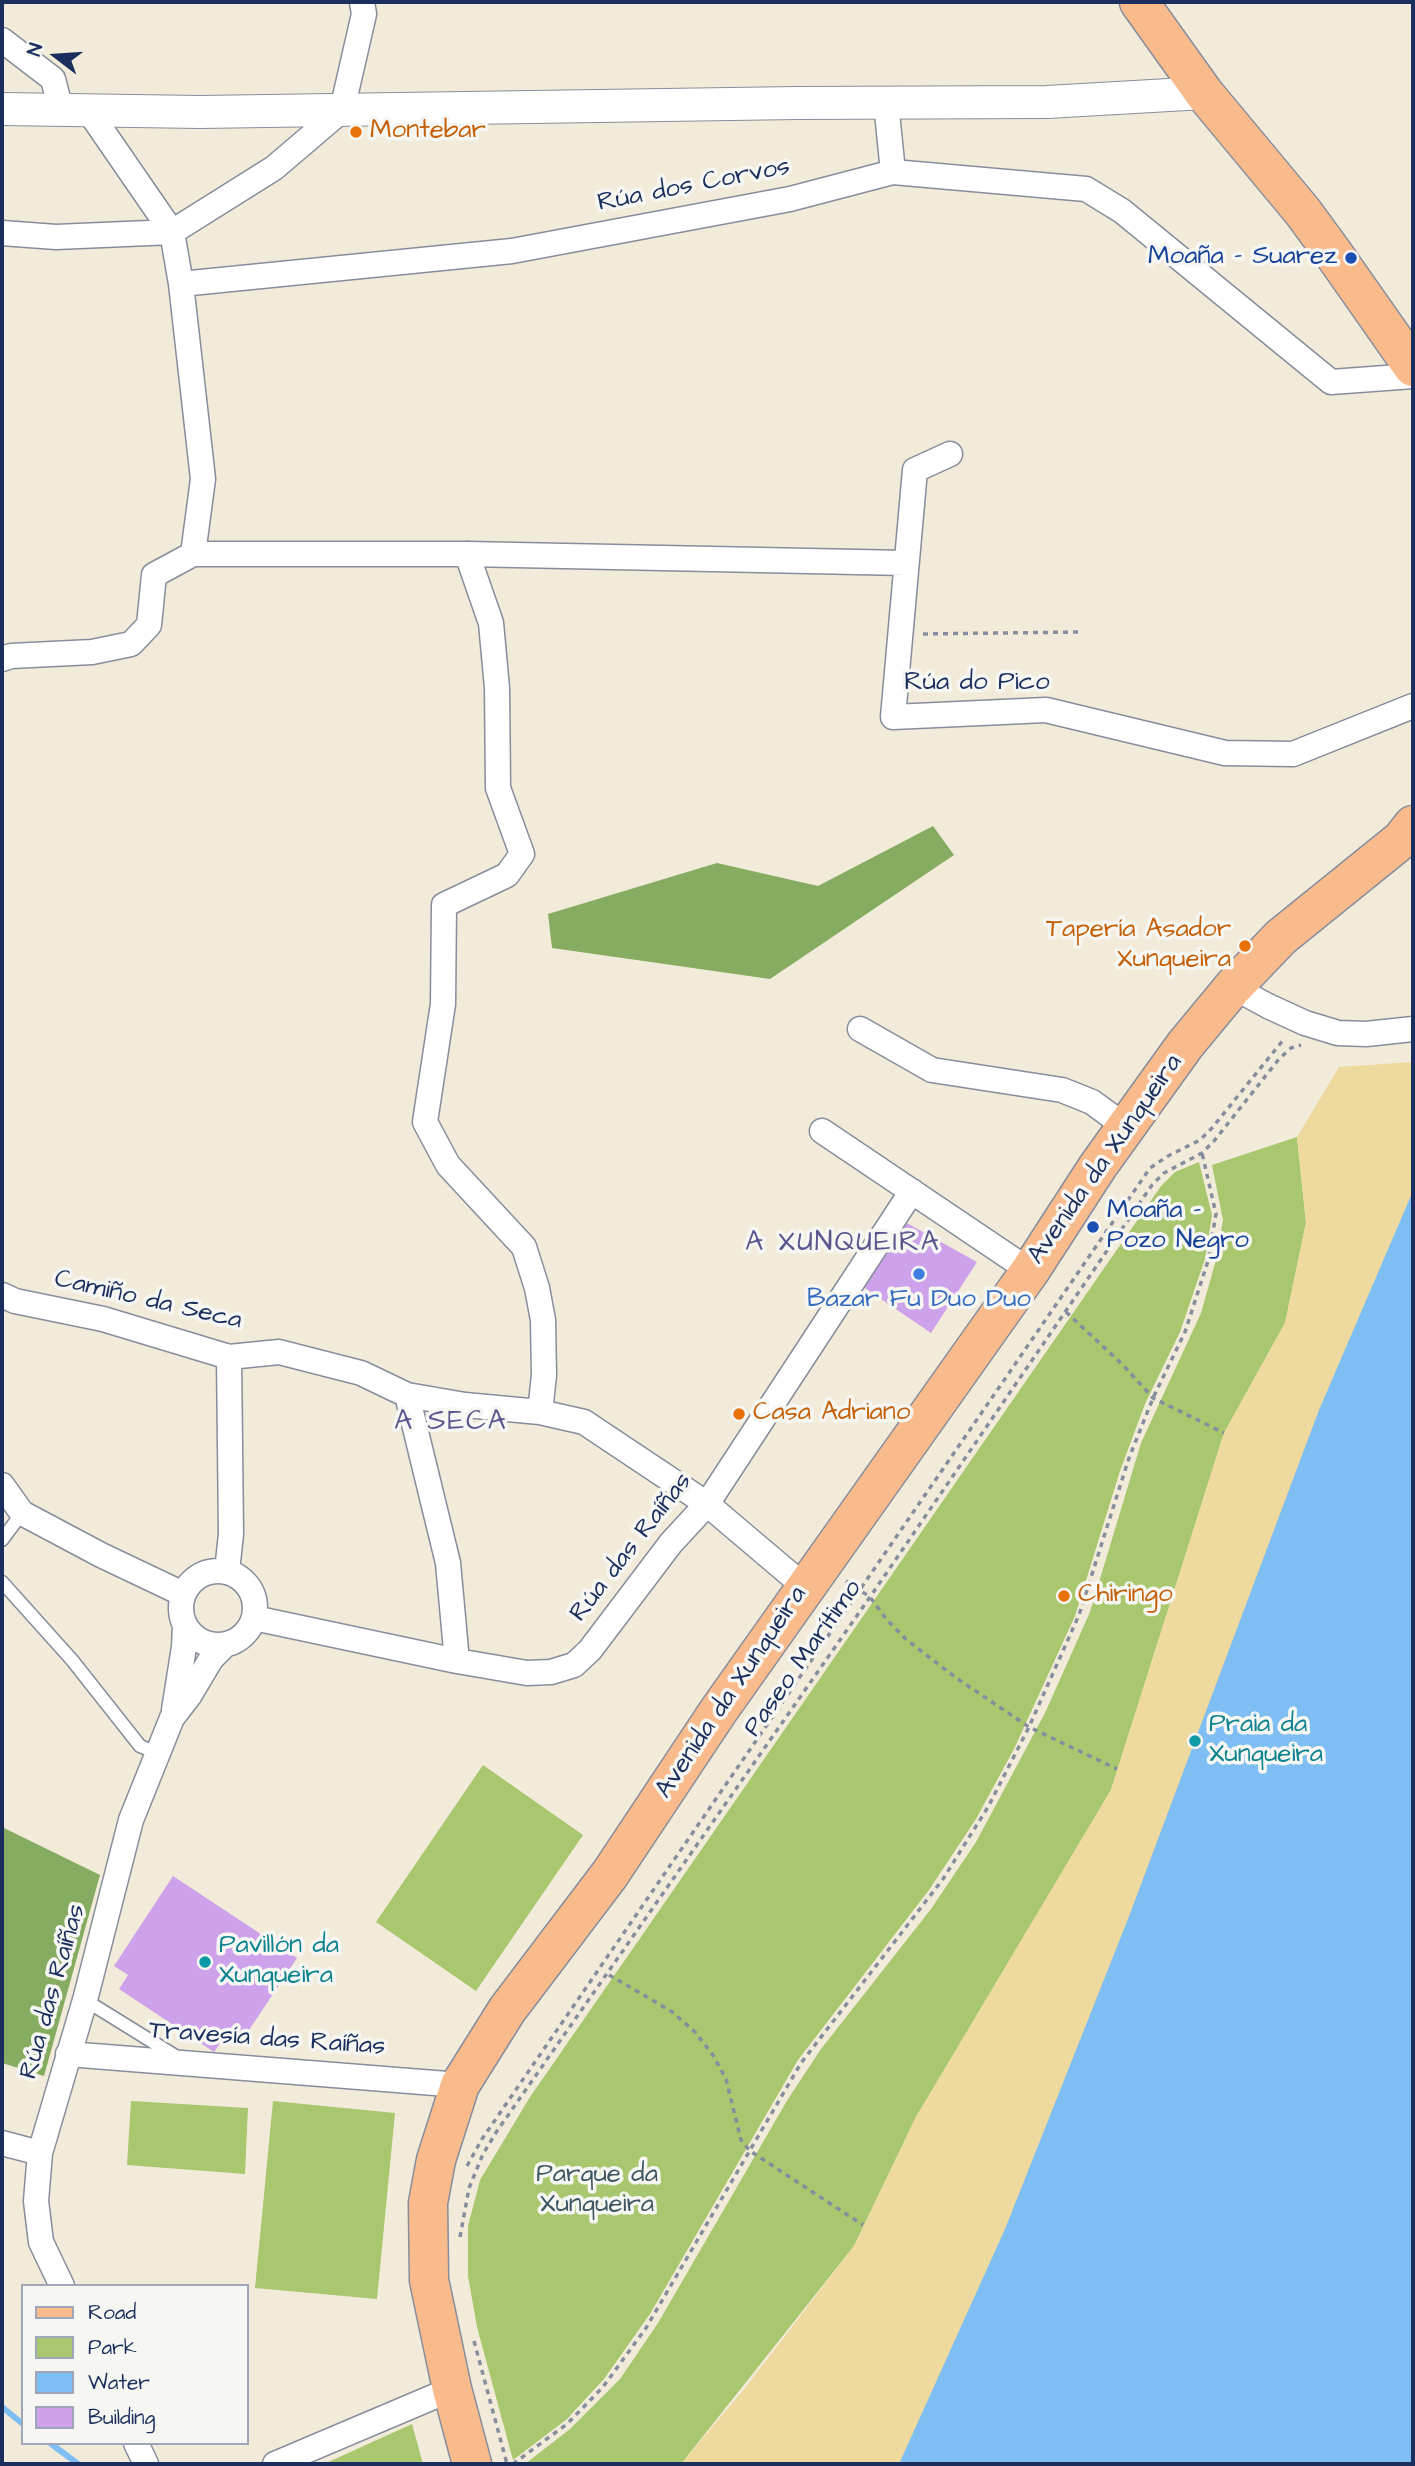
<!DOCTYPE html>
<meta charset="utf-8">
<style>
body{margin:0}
#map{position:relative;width:1415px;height:2466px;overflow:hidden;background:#f2ebda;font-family:"Architects Daughter",sans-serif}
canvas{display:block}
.frame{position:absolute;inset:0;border:4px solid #1b2f5e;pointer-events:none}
.legend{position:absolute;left:21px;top:2284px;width:228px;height:161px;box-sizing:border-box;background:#f6f6f2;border:2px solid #9ea6b7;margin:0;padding:9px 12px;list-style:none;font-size:21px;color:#1b2f5e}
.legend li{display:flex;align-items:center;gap:14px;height:35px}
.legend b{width:35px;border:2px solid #9ea6b7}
.north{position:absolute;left:21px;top:21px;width:70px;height:70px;-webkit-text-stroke:5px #f6f6f2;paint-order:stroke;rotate:287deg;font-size:19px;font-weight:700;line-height:28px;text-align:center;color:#1b2f5e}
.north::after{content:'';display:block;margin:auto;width:24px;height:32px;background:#1b2f5e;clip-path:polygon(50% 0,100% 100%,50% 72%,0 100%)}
</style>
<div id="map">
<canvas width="1415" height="2466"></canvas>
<div class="frame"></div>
<ul class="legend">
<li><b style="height:9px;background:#fabb8c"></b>Road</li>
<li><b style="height:19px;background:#a9c76e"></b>Park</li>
<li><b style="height:19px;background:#7ebef3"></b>Water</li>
<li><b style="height:19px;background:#cea2ea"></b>Building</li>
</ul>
<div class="north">N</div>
</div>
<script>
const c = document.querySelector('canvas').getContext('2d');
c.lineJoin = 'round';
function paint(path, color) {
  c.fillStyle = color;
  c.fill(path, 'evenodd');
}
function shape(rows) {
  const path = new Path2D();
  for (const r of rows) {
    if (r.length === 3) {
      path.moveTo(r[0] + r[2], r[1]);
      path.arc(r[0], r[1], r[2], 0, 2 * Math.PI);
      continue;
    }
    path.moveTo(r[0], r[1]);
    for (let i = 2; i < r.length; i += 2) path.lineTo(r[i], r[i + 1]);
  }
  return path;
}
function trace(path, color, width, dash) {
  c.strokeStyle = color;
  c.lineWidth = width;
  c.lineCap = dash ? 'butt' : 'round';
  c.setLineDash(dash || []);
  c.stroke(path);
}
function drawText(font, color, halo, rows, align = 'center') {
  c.font = font + ' "Architects Daughter",sans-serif';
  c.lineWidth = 7;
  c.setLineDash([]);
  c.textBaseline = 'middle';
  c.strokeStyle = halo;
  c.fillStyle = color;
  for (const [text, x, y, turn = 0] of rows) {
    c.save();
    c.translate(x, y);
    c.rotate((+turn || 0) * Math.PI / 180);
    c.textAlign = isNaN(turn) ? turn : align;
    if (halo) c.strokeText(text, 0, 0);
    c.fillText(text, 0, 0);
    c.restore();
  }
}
paint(shape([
 [1297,1137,1306,1223,1285,1323,1224,1433,1111,1790,916,2117,854,2246,681,2464,525,2464,570,2429,620,2379,658,2323,788,2099,821,2049,931,1909,976,1842,1045,1713,1090,1612,1141,1443,1201,1313,1216,1260,1223,1220,1212,1165],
 [1199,1162,1212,1215,1205,1259,1180,1332,1145,1404,1120,1471,1075,1616,1014,1749,976,1819,929,1890,798,2060,650,2314,604,2379,567,2419,513,2460,477,2327,468,2276,468,2226,480,2180,530,2097,1161,1186,1175,1172],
 [483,1765,583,1835,476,1991,376,1922],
 [131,2101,248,2108,245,2174,127,2165],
 [273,2101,395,2113,377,2299,255,2288],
 [412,2424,423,2464,324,2464]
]), '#a9c76e');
paint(shape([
 [933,826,954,855,770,979,552,948,548,914,717,863,818,886],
 [2,1827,100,1875,44,2076,2,2063]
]), '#86ac61');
paint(shape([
 [1413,1062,1413,1322,976,2464,681,2464,745,2388,854,2246,916,2117,1111,1790,1224,1433,1285,1323,1306,1223,1297,1137,1339,1067]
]), '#eeda9e');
paint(shape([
 [1413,1191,1413,2464,899,2464,1005,2229,1128,1919,1319,1410]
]), '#7ebef3');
trace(shape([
 [2,2407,23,2424],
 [50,2443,78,2464]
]), '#7ebef3', 6);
paint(shape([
 [905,1222,977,1262,931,1333,862,1286],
 [173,1876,297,1958,239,2045,225,2036,214,2052,119,1989,128,1975,114,1966]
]), '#cea2ea');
const service = shape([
 [2,1540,22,1513],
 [2,1582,72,1660,140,1746,157,1753],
 [85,2000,177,2057]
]);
const minor = shape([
 [362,2,364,14,342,110,274,168,172,232,181,284,512,251,790,199,893,172,1086,189,1122,211,1331,382,1413,376],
 [2,40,53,79,61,110],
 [886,103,893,172],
 [88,110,172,232],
 [2,233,56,237,172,232],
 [181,284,203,479,193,554],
 [950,454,915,470,893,717,1046,710,1225,753,1293,754,1413,706],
 [467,554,491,623,497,688,498,788,522,854,507,875,444,905,443,1004,425,1122,448,1165,524,1247,537,1288,543,1320,544,1375,540,1412],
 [2,659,11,656,92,652,131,644,149,625,154,575,193,554,467,554,906,563],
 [1233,987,1268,1006,1305,1023,1338,1033,1366,1034,1413,1029],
 [860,1029,932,1070,1062,1090,1092,1102,1126,1127],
 [822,1131,1030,1271],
 [2,1295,15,1301,103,1319,229,1357,279,1352,361,1373,407,1395,465,1405,540,1412,584,1422,707,1504,805,1587],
 [407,1395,448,1563,457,1661],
 [2,1485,22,1513,101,1555,183,1594],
 [218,1608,37],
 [227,1571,231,1534,229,1357],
 [254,1618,457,1661,527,1673,551,1672,574,1665,590,1650,671,1543,707,1504,912,1191],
 [174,1710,184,1647,185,1625],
 [68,2054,460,2085],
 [2,2143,40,2153],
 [62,2286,41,2242,36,2201,40,2153,85,2000,131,1820,172,1718,189,1696,211,1659,226,1644],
 [136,2443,146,2464],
 [275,2464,452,2389]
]);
const tertiary = shape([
 [2,109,200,112,797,103,1047,102,1204,93]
]);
const primary = shape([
 [1139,2,1204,93,1303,212,1333,253,1413,367],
 [472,2464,452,2389,429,2280,428,2203,436,2160,460,2085,507,2010,610,1874,719,1710,1030,1271,1098,1166,1185,1045,1233,987,1281,937,1401,840,1413,825]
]);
trace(service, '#868d9c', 15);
trace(minor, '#868d9c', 27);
trace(tertiary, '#868d9c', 34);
trace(primary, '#868d9c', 41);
trace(shape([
 [923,634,1078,632],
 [1066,1312,1123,1365,1153,1398,1224,1433],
 [846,1581,870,1597,887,1620,907,1640,955,1677,1029,1727,1117,1769],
 [609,1975,671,2011,695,2032,713,2055,726,2079,741,2140,750,2151,863,2225],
 [467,2166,482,2139,1150,1168,1168,1156,1200,1140,1212,1128,1284,1039],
 [460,2237,469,2188,483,2154,497,2131,870,1597,1152,1185,1164,1173,1202,1153,1214,1141,1279,1059,1291,1048,1301,1045],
 [474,2341,507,2464],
 [513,2464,567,2424,603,2387,646,2328,801,2063,943,1879,988,1807,1029,1727,1079,1615,1129,1458,1153,1398,1185,1332,1208,1261,1216,1214,1202,1153]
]), '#868d9c', 3.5, [5, 5]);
trace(service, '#fff', 12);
trace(minor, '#fff', 24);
trace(tertiary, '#fff', 32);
trace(primary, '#fabb8c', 38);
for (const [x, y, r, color] of [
 [356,132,7,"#e8710a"],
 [1351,258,7,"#1a4fb4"],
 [1245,946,7,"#e8710a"],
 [1093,1227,7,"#1a4fb4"],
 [919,1274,7,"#3f7fe0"],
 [739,1414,7,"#e8710a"],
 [1064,1596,7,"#e8710a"],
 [1195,1741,7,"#0f9aa8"],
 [205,1962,7,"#0f9aa8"]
]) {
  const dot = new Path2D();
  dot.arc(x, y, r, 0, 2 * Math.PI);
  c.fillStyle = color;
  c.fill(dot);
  trace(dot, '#f6f6f2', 2.5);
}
drawText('26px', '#c56008', '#f6f6f2', [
 ["Montebar",370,132],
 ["Tapería Asador",1231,931,"right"],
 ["Xunqueira",1231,961,"right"],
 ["Casa Adriano",753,1414],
 ["Chiringo",1078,1596]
], 'left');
drawText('26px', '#1b2f5e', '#f6f6f2', [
 ["Rúa dos Corvos",694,186,-11],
 ["Rúa do Pico",977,684],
 ["Avenida da Xunqueira",1106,1160,-55],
 ["Camiño da Seca",148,1301,13],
 ["Rúa das Raíñas",632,1548,-52],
 ["Paseo Marítimo",804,1659,-55],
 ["Avenida da Xunqueira",732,1693,-56],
 ["Rúa das Raíñas",54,1992,-74],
 ["Travesía das Raíñas",267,2040,4]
]);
drawText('26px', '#164399', '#f6f6f2', [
 ["Moaña - Suarez",1337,258],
 ["Moaña -",1107,1212,"left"],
 ["Pozo Negro",1107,1242,"left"]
], 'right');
drawText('26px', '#366cbe', '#f6f6f2', [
 ["Bazar Fu Duo Duo",919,1301]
]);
drawText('26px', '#0d838f', '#f6f6f2', [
 ["Praia da",1209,1726],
 ["Xunqueira",1209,1756],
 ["Pavillón da",219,1947],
 ["Xunqueira",219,1977]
], 'left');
drawText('26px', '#3e5562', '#f6f6f2', [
 ["Parque da",597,2176],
 ["Xunqueira",597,2206]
]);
c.letterSpacing = '2px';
drawText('28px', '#5a578f', '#f6f6f2', [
 ["A XUNQUEIRA",843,1244],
 ["A SECA",451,1423]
]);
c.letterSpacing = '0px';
</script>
